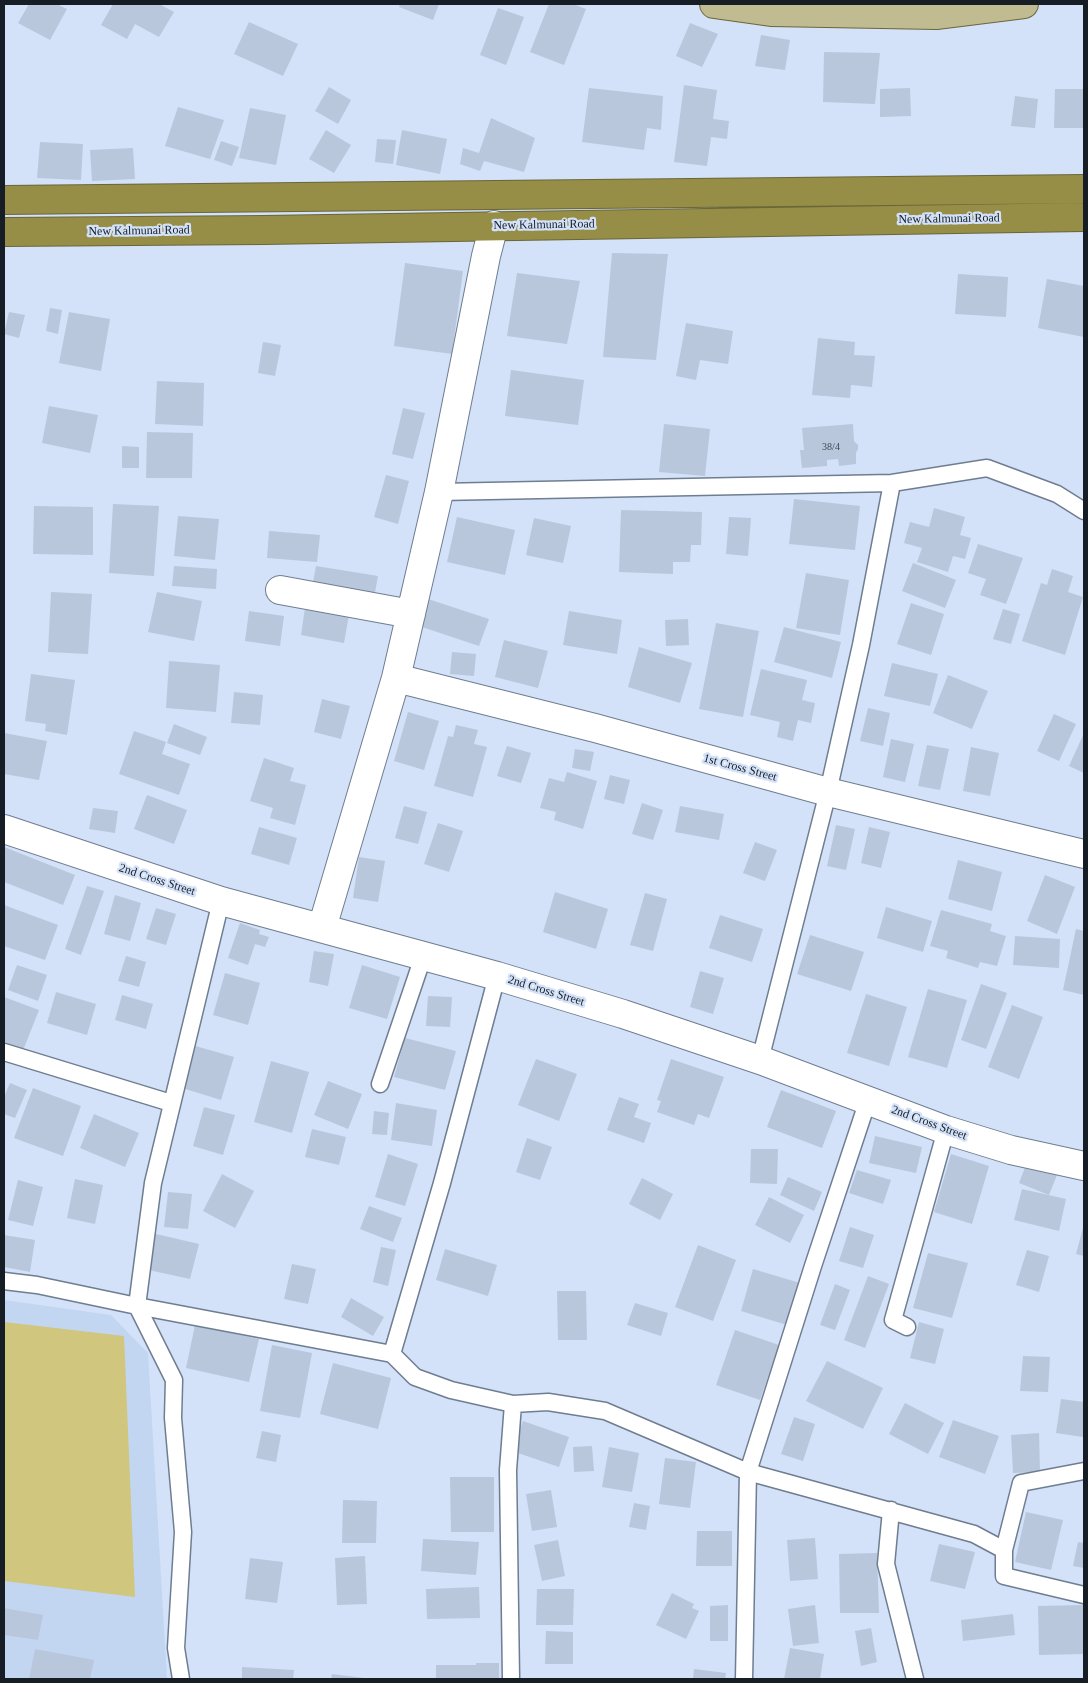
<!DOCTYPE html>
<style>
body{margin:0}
#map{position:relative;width:1088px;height:1683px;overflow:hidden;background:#d3e2f8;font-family:Georgia,serif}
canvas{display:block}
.frame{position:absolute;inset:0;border:5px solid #171d25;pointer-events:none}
</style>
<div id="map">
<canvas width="1088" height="1683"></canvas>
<div class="frame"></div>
</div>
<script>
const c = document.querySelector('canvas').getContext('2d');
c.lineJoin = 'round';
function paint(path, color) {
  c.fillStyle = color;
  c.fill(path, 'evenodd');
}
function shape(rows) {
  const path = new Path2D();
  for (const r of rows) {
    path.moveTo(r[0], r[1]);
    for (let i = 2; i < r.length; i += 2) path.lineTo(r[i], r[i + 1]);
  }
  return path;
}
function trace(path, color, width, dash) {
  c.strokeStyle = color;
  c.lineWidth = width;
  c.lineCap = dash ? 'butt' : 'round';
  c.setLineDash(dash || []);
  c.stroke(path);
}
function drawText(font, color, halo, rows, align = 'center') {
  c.font = font + ' Georgia,serif';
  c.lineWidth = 4.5;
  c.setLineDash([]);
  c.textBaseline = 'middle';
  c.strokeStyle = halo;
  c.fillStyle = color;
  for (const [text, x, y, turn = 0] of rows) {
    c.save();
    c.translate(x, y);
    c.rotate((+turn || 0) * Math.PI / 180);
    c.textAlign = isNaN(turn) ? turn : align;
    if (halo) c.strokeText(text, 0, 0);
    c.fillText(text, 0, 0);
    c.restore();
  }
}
paint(shape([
 [4,1300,111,1315,148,1353,167,1679,4,1679]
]), '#c2d6f2');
paint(shape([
 [4,1322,124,1336,135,1597,4,1581]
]), '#d0c67d');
paint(shape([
 [29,4,57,4,67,9,50,40,18,23],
 [113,4,159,4,174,12,159,37,135,24,127,39,101,25],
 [400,4,439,4,433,20,399,7],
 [549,4,573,4,586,9,564,65,530,52],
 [498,8,524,17,506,65,480,55],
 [249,22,298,44,283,76,234,54],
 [690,23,718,34,702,67,676,56],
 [761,35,790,40,785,70,755,66],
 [824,52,880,53,875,104,823,102],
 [684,85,717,90,713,119,729,121,727,139,711,137,707,166,674,162],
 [329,87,351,100,338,124,315,111],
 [589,88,663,96,661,130,647,128,644,150,582,142],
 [910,88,911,116,880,117,880,89],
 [1055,89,1084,89,1084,128,1054,128],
 [1015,96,1038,99,1035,128,1011,126],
 [178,107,224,120,210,159,165,146],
 [250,108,286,115,276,165,239,158],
 [491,118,535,138,524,172,484,161,480,171,460,164,463,148,479,153],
 [326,130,351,145,334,173,309,159],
 [402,130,447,139,440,174,396,165],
 [377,139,396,140,393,164,375,162],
 [221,141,239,147,232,166,214,160],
 [40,142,83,144,81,180,37,178],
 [133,148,135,179,92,181,90,150],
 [612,253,668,254,656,360,603,357],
 [405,263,463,271,452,354,394,346],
 [517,273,580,281,567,344,507,336],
 [958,274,1008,277,1006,317,955,314],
 [1047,279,1084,286,1084,337,1038,328],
 [50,308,62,310,58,334,46,331],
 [9,312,25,315,19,338,4,334],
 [69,312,110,319,101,371,59,363],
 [686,323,733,331,728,364,700,360,696,380,676,376],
 [818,338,855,342,854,355,875,356,872,387,851,385,850,398,812,395],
 [263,342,281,345,275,376,258,373],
 [511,370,584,380,578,425,505,416],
 [157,381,204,383,203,426,155,424],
 [49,406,98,415,90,453,42,443],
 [403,408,425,413,413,459,392,454],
 [664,424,710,429,705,476,659,472],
 [853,424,854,441,858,445,858,449,856,453,856,464,839,466,838,459,827,460,827,466,802,468,800,450,804,450,802,428],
 [147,432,193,433,192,478,146,478],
 [122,446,139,447,139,468,122,468],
 [386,475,409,481,398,524,374,517],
 [794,499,860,506,855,550,789,544],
 [113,504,159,506,154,576,109,573],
 [34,506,93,507,93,555,33,554],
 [934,508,965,517,960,535,971,538,965,559,953,556,948,572,917,562,922,548,904,543,910,522,929,527],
 [621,510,702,512,701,545,691,545,690,562,673,562,673,574,619,572],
 [178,516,219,519,215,560,174,556],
 [457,517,515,530,505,575,447,562],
 [729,517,751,518,748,556,726,554],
 [534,518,571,526,563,563,526,555],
 [269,531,320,535,317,562,267,558],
 [978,544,1023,558,1006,604,980,595,986,579,968,573],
 [913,563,956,580,945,608,902,591],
 [174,566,217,569,216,589,172,586],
 [316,566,378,576,374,598,312,588],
 [1052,569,1073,576,1068,592,1083,597,1065,655,1022,641,1041,583,1047,585],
 [806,573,849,580,840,635,796,628],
 [51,592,92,594,88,654,48,652],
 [157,592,202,601,194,641,148,632],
 [425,598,489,619,479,646,416,625],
 [306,601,350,609,344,643,301,635],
 [911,603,944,614,931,655,897,644],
 [1003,609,1020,614,1011,644,993,639],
 [249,611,284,616,280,646,245,641],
 [569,611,622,620,617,654,563,645],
 [688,619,689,645,666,646,665,620],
 [716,623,759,631,743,717,699,709],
 [784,627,841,642,832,678,774,662],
 [504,640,548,651,538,688,495,677],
 [639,647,692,663,680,703,628,687],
 [452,652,476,654,474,676,450,674],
 [169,661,220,665,216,712,166,708],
 [892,663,938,674,930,706,884,696],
 [761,669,807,680,802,700,815,703,811,723,798,720,793,741,777,737,780,722,750,715],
 [31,674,75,680,67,735,45,731,46,724,25,721],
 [948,675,988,691,972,729,933,713],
 [234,692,263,695,260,725,231,723],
 [322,699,350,706,341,739,314,732],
 [868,708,890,713,883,746,860,741],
 [408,712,439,721,424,770,394,761],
 [1054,714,1076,724,1059,761,1037,751],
 [174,724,207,737,200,755,167,743],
 [456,725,478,730,474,744,487,747,473,797,434,786,448,736,453,737],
 [134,731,166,742,162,754,190,764,179,795,119,774],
 [4,733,47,741,39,780,4,774],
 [1084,733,1084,773,1069,766],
 [891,739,914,744,905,782,883,777],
 [927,745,949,749,940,790,918,786],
 [507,746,531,753,521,783,497,776],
 [971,747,999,753,990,796,963,791],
 [575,749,594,752,590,771,572,768],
 [264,758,294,768,290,781,306,785,295,825,270,818,273,808,250,801],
 [567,772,597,781,583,829,554,820,556,812,540,808,549,778,564,782],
 [610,775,630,780,624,804,604,799],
 [147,795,187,810,174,844,134,829],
 [642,803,663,810,653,840,632,834],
 [404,806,427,812,418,844,395,838],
 [680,806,724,814,719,840,675,832],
 [93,808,118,811,115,833,89,829],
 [438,823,463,831,449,872,424,864],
 [836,825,855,829,846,870,827,866],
 [259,827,297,838,289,865,251,854],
 [869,827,890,832,881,868,861,863],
 [755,842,777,850,765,881,743,873],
 [4,847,75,875,63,905,4,882],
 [359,857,385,861,378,902,353,898],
 [958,860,1002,872,992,911,948,899],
 [1045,875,1075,887,1057,934,1027,921],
 [87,886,104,891,81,955,65,949],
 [555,892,608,909,596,949,543,932],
 [645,893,667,899,653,951,630,945],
 [115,895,141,903,130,941,104,934],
 [4,905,58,925,45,960,4,946],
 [886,907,932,921,923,952,877,938],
 [156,908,176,914,166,945,146,939],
 [941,910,992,924,990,931,1006,936,997,966,980,962,978,968,946,958,948,951,930,946],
 [720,915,763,929,752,962,709,948],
 [240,923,260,930,259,934,269,937,265,947,255,944,248,965,228,958],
 [1076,929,1084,931,1084,995,1063,990],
 [810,935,864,952,851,991,797,974],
 [1015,936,1060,939,1059,968,1013,965],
 [314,951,334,954,328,986,309,982],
 [126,956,146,962,139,987,118,981],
 [17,965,47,975,38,1001,8,990],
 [362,965,400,977,387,1019,349,1008],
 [700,971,724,978,713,1014,690,1007],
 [225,973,260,983,248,1025,213,1015],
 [981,984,1007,993,986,1049,961,1040],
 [928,989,967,1000,947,1068,908,1057],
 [56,992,96,1004,87,1035,47,1023],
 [866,994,907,1007,889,1066,847,1053],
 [122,995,153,1004,146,1029,115,1020],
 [428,996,452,997,450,1027,426,1026],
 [4,997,39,1010,22,1053,4,1046],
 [1012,1005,1043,1017,1019,1079,988,1067],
 [405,1038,456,1051,445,1090,394,1077],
 [192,1045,234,1057,221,1100,179,1087],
 [536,1059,577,1074,559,1121,518,1105],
 [671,1059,724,1077,709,1118,698,1114,694,1125,657,1112,661,1101,657,1100],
 [271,1061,309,1072,292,1133,254,1122],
 [328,1081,362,1094,348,1129,314,1115],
 [10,1083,27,1090,15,1118,4,1114,4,1097],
 [33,1088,81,1106,63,1156,14,1138],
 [781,1090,836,1111,822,1148,767,1127],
 [619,1097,639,1104,634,1117,651,1123,644,1143,607,1130],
 [396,1103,437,1110,432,1146,391,1140],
 [204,1107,235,1115,223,1155,193,1146],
 [374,1111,389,1113,387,1135,372,1134],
 [94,1114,139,1133,125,1167,80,1148],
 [312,1129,346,1137,339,1165,305,1157],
 [875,1136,922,1147,916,1173,869,1163],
 [527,1138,552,1147,540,1180,516,1172],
 [751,1149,778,1149,777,1184,750,1183],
 [388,1154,418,1164,405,1206,375,1197],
 [951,1154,989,1166,972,1224,934,1212],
 [1027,1162,1057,1175,1049,1195,1019,1183],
 [857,1170,891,1180,883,1204,849,1193],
 [222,1174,254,1191,235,1228,203,1211],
 [788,1177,822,1192,814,1211,780,1195],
 [642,1178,673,1194,660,1220,629,1204],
 [75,1179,103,1185,95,1224,67,1218],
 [18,1180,43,1187,33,1226,8,1220],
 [1022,1189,1066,1199,1059,1231,1014,1220],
 [168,1192,192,1194,188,1229,164,1227],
 [769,1197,804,1215,790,1243,755,1225],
 [369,1206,402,1218,393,1242,360,1229],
 [1084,1224,1084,1256,1076,1254],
 [850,1227,874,1235,863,1268,839,1261],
 [152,1233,199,1244,190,1279,144,1269],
 [4,1235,35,1240,30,1272,4,1267],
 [698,1245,736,1260,713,1321,675,1307],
 [381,1247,396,1250,388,1286,373,1282],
 [445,1249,497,1265,488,1296,436,1280],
 [1027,1250,1049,1256,1039,1292,1016,1285],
 [928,1253,968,1263,952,1318,913,1308],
 [292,1264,316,1269,308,1304,284,1299],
 [753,1269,800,1283,787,1325,741,1311],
 [868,1276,889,1284,865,1348,844,1340],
 [835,1284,850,1290,835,1330,820,1325],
 [557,1291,586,1291,587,1340,558,1340],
 [351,1298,384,1317,373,1336,341,1317],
 [635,1303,668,1313,661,1336,627,1325],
 [919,1322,944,1329,935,1364,910,1358],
 [195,1325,259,1339,249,1382,186,1368],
 [735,1330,779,1345,760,1400,716,1385],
 [272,1345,312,1353,300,1418,260,1411],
 [1023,1356,1050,1357,1048,1392,1020,1391],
 [827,1361,883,1388,863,1429,806,1401],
 [333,1363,391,1378,378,1429,320,1414],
 [1061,1399,1084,1402,1083,1437,1056,1433],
 [905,1403,944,1423,928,1454,889,1434],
 [794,1417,815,1424,803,1461,781,1454],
 [953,1420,999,1436,985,1474,939,1457],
 [523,1421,569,1437,559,1467,512,1451],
 [262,1431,281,1435,276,1462,256,1458],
 [1039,1433,1040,1472,1013,1473,1011,1435],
 [592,1446,594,1471,574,1472,573,1447],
 [609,1447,639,1453,632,1492,602,1487],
 [665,1458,696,1462,690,1508,659,1504],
 [450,1477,494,1477,494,1532,451,1532],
 [551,1490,557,1527,532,1531,526,1494],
 [343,1500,377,1501,376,1543,342,1543],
 [634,1503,650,1506,646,1530,629,1527],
 [1026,1512,1063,1520,1051,1570,1015,1562],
 [697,1531,732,1531,732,1566,696,1566],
 [815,1538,818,1579,790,1581,787,1540],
 [423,1539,479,1542,476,1575,421,1571],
 [558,1540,565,1576,542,1581,534,1545],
 [1078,1542,1084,1543,1084,1568,1073,1566],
 [939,1544,975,1552,965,1589,930,1581],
 [877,1553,879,1613,840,1613,839,1554],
 [365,1556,367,1604,337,1605,335,1558],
 [250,1558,283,1562,277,1603,245,1599],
 [479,1587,480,1618,427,1619,426,1589],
 [537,1589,574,1589,573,1625,536,1625],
 [672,1593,694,1604,692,1608,699,1611,686,1639,656,1625],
 [728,1605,728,1641,710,1641,710,1606],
 [815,1605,819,1643,793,1646,788,1609],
 [1084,1605,1084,1654,1039,1655,1038,1606],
 [4,1608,43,1615,38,1640,4,1635],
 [1013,1614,1015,1635,963,1641,961,1620],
 [871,1628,877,1662,861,1666,855,1631],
 [546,1631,573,1632,573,1664,545,1664],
 [790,1648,824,1654,820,1679,784,1679],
 [35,1649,94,1660,90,1679,29,1679],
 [476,1663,499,1663,499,1679,436,1679,436,1665,476,1665],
 [242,1667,294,1670,293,1679,242,1679],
 [694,1669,726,1673,725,1679,693,1679],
 [332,1674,364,1678,364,1679,331,1679]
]), '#b9c7dd');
const lane = shape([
 [439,492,892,483,987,468,1057,494,1084,511],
 [4,1052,171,1103],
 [760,1060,828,792,861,645,892,483],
 [380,1084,423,957],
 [4,1281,37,1285,137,1306,392,1354,415,1377,451,1390,513,1404,548,1402,605,1411,748,1472,974,1534,1004,1550,1004,1576,1084,1595],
 [907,1327,893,1320,946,1130],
 [392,1354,442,1183,497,976],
 [891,1510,886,1564,915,1679],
 [1004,1550,1021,1483,1084,1471],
 [181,1679,176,1648,183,1532,173,1418,174,1380,137,1306,153,1183,221,901],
 [511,1679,508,1470,513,1404],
 [744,1679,748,1472,813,1266,868,1100]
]);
const street = shape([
 [280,590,411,614],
 [396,678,595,728,828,792,1084,854],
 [4,829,221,901,497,976,623,1014,760,1060,946,1130,1011,1150,1084,1166],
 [322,928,396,678,439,492,486,256,494,225]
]);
const primary = shape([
 [714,4,771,12,936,15,1024,4]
]);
const highway = shape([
 [4,200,1084,189],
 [4,232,264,230,1084,217]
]);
trace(lane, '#6f7d91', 19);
trace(street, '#6f7d91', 30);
trace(primary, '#6a663a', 30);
trace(highway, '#6a663a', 30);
trace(lane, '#fff', 16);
trace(street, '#fff', 28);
trace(primary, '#c0bb90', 28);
trace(highway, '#968d46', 28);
drawText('10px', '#404853', null, [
 ["38/4",831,447]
]);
drawText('12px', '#171d25', '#d3e2f8', [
 ["New Kalmunai Road",949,219,-1],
 ["New Kalmunai Road",544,225,-1],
 ["New Kalmunai Road",139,231,-1],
 ["1st Cross Street",740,768,15],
 ["2nd Cross Street",157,880,18],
 ["2nd Cross Street",546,991,17],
 ["2nd Cross Street",929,1123,20]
]);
</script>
